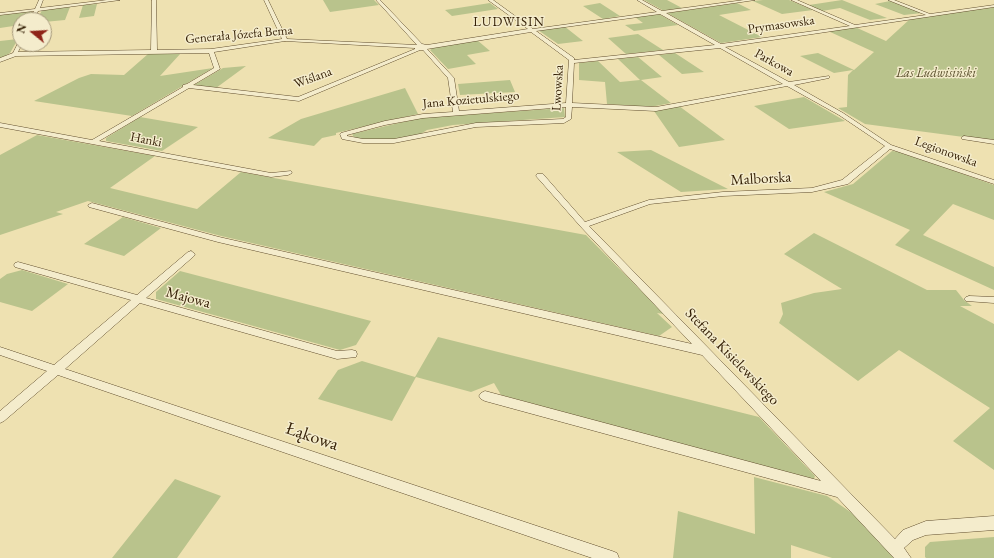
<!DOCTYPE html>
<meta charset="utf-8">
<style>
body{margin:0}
#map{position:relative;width:994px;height:558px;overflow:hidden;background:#eee1b1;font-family:"EB Garamond",serif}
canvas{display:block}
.north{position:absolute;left:12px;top:12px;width:40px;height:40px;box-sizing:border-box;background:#f4eccc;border:1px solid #a6997c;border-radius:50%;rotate:288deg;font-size:11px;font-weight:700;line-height:16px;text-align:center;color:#321d03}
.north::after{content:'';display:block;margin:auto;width:14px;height:18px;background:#8f2418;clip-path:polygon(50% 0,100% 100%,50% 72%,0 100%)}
</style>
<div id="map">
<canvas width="994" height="558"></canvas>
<div class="north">N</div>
</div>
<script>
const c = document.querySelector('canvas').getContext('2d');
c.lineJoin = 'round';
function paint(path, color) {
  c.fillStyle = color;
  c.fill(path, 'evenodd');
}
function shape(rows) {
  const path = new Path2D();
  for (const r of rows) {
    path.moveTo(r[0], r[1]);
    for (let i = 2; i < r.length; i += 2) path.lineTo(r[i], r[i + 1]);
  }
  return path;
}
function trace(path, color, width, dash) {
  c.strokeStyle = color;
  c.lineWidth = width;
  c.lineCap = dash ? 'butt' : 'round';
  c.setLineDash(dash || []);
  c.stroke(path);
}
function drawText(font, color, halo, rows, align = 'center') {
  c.font = font + ' "EB Garamond",serif';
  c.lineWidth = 3;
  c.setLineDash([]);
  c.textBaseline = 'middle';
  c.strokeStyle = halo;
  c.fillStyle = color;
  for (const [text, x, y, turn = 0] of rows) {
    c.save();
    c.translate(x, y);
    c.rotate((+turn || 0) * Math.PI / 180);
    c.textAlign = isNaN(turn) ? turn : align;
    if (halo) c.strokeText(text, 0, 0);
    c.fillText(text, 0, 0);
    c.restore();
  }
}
paint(shape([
 [323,0,374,0,379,5,330,12],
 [644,0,667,0,682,8,664,11],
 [763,0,789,0,813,10,782,14,753,1],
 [842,0,887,18,870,20,840,8,822,11,809,5],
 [890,1,922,13,904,15,875,4],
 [490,3,498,9,452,16,445,10],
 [600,3,620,16,603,19,583,6],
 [737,3,751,10,719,15,762,37,721,43,667,13],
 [97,4,94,16,79,18,83,5],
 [70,7,65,20,44,22,44,20,37,20,42,10],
 [994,7,994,141,865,124,838,108,847,107,848,75,853,70,834,73,800,56,818,53,854,70,874,52,828,31,855,27,886,41,910,19],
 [32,11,28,20,20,20,20,25,0,28,0,15],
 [659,14,678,25,634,31,625,25,643,23,635,17],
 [564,26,583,41,558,44,538,30],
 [638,34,663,50,626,54,608,38],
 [18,39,10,53,0,59,0,41],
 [477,40,490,51,467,55,476,64,448,69,430,50,434,47],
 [181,53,160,76,213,68,132,116,34,101,79,78,91,74,124,75,148,54],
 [675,53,704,72,682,74,659,55],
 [638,57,662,77,641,80,671,103,650,107,607,104,605,82,579,80,579,63,598,61,620,82,640,80,618,59],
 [246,66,216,88,194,85,223,68],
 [510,80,515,92,460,95,458,84],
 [405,88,418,114,336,133,336,135,322,138,314,146,268,138,301,119],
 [804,97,845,121,789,129,754,106],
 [679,106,725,140,679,147,654,111],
 [564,108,565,117,453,125,427,130,419,135,398,140,355,139,352,134,420,118],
 [140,117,175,123,198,127,162,151,106,141,106,138],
 [37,135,155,156,110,188,197,209,241,172,586,235,664,314,657,313,672,327,659,336,221,236,88,201,56,212,63,214,0,235,0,155],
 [651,150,728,189,681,192,617,152],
 [892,151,902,152,994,185,994,220,953,204,923,235,994,267,994,290,895,245,910,230,824,192,853,184],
 [123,217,161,228,124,256,84,244],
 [814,233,927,290,956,290,964,300,972,306,960,306,994,324,994,470,953,441,990,408,899,350,858,381,779,323,783,314,781,303,814,293,842,289,784,254],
 [22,270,68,284,32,311,0,302,0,279,7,274],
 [180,271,371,321,356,345,340,350,156,299,156,292],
 [438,337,759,417,815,476,813,481,501,395,494,383,471,392,416,377,392,421,318,399,338,370,362,361,415,377],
 [754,477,827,496,852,513,880,541,894,558,832,558,791,545,791,558,673,558,678,511,755,534],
 [175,479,221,496,177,558,112,558],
 [994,537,994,558,926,558,925,557,925,547,930,542]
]), '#b9c38c');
const minor = shape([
 [39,0,43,0,40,8,107,0,120,0,38,11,34,20,30,20,34,11,0,15,0,13,35,9,39,0],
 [152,0,156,0,157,50,211,49,282,39,264,0,268,0,287,39,417,45,376,0,380,0,422,44,427,45,528,29,488,0,493,0,533,29,657,12,637,0,642,0,662,11,744,0,755,0,666,13,721,44,850,26,791,0,797,0,855,25,926,15,888,0,894,0,930,14,994,5,994,7,725,47,789,82,829,76,829,78,794,85,843,113,891,145,994,180,994,184,890,149,848,184,812,192,723,196,650,204,589,226,895,539,903,530,926,521,994,516,994,530,926,535,913,540,904,548,911,558,894,558,837,497,485,401,481,399,479,396,481,393,485,391,821,481,702,355,218,242,89,207,88,205,92,203,219,237,692,344,581,227,536,176,537,174,543,174,585,222,649,200,723,192,812,188,842,180,885,146,839,115,787,86,656,111,572,107,571,119,564,123,476,127,394,143,363,143,342,139,340,134,341,133,385,121,423,114,453,112,448,78,423,50,420,50,299,101,189,88,99,141,271,173,291,171,292,173,288,175,271,177,0,127,0,123,92,140,183,87,183,85,187,84,214,68,209,53,16,56,0,62,0,58,13,53,18,43,20,42,20,44,22,44,18,52,151,50,152,0],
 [660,14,715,45,574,60,574,58,536,31,660,14],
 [531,32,569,60,566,103,459,111,454,78,427,49,531,32],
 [285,41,415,48,415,49,298,97,193,85,220,69,214,52,285,41],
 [720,48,783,84,656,107,572,103,574,63,720,48],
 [566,107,566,117,563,119,476,123,394,139,363,139,347,136,347,135,385,125,423,118,566,107],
 [964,136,994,140,994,144,962,139,962,137,964,136],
 [191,251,195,254,194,256,146,298,337,351,352,350,356,351,357,354,356,357,337,359,140,303,65,369,612,551,617,553,619,558,592,558,58,375,4,421,0,423,0,411,47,371,0,355,0,347,54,365,131,300,15,267,14,265,15,263,18,262,137,295,188,252,191,251],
 [969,296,994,297,994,303,966,301,964,299,966,297,969,296]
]);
trace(minor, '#614e2e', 1);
paint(minor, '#f4eccc');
c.letterSpacing = '1px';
drawText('13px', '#321d03', '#f4eccc', [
 ["LUDWISIN",509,22]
]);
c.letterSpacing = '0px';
drawText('13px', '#321d03', '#f4eccc', [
 ["Prymasowska",781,25,-8],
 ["Generała Józefa Bema",239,35,-5],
 ["Parkowa",774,63,29],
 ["Wiślana",313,78,-20],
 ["Lwowska",558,88,-87],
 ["Jana Kozietulskiego",471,100,-5],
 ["Hanki",146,140,11],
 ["Legionowska",946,152,20]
]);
drawText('italic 13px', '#5a4f2c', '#f4eccc', [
 ["Las Ludwisiński",936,73]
]);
drawText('15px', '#321d03', '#f4eccc', [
 ["Malborska",761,179,-3],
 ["Majowa",188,298,15],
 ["Stefana Kisielewskiego",732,357,46]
]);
drawText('18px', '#321d03', '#f4eccc', [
 ["Łąkowa",312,437,19]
]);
</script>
